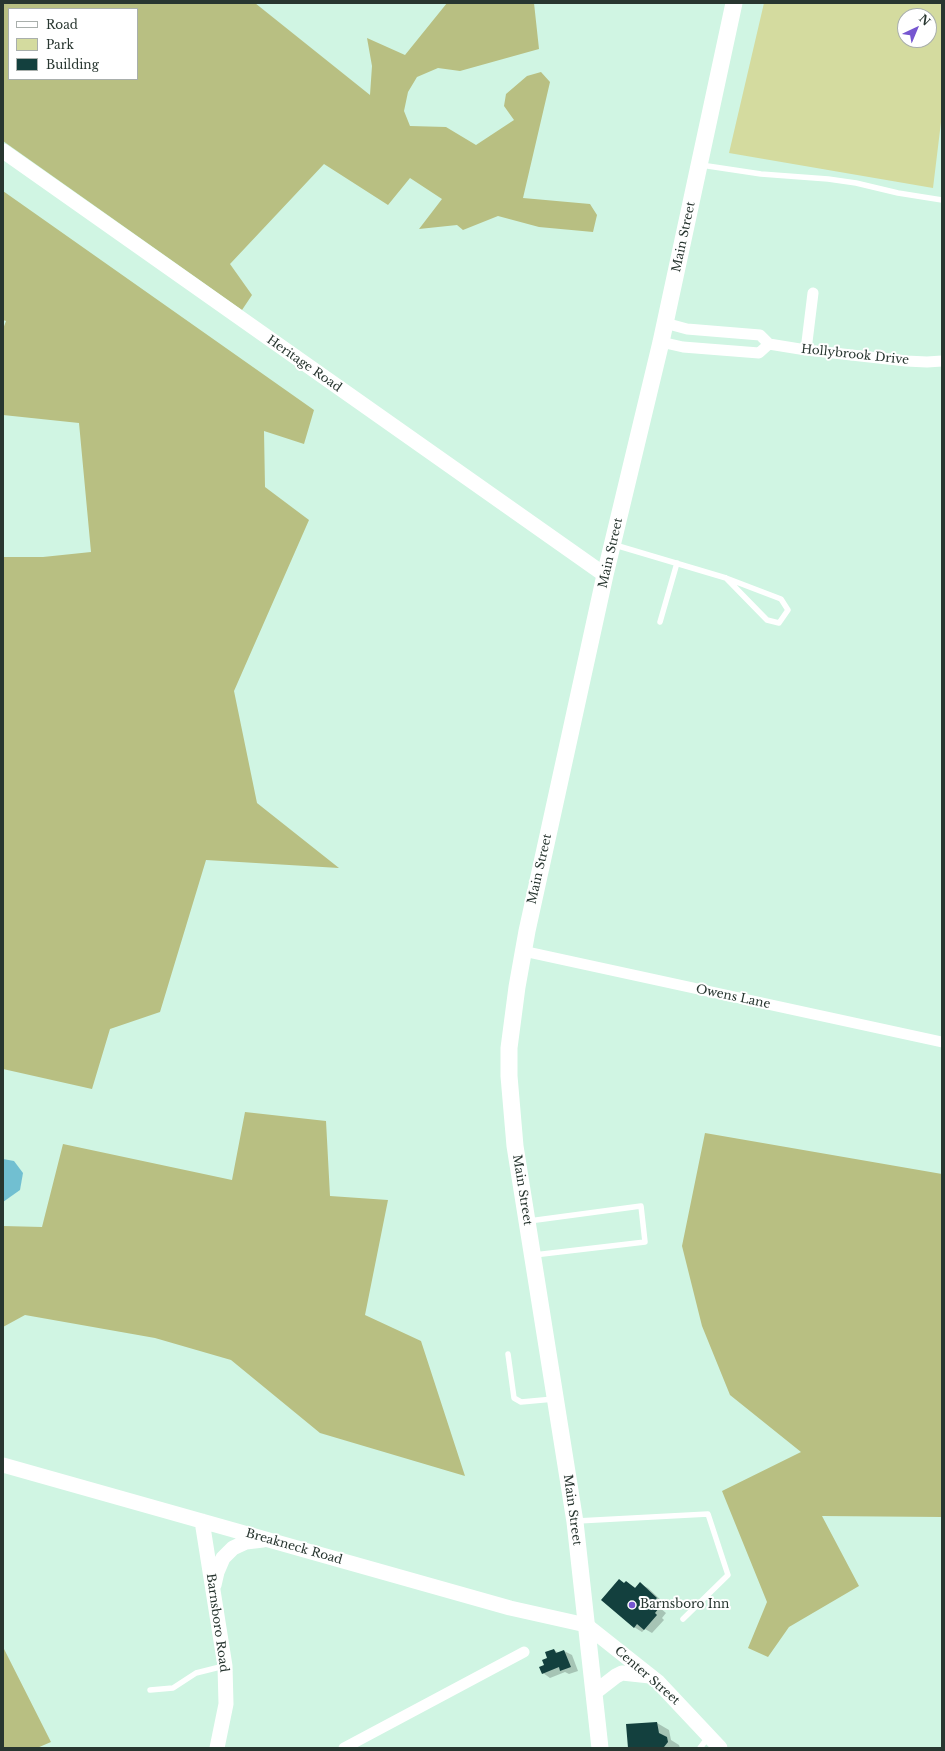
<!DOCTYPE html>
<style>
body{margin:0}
#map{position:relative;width:945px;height:1751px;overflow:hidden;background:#d0f5e3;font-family:"Libre Baskerville",serif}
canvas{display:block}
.frame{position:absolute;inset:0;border:4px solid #283630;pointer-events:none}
.legend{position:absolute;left:8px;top:8px;width:130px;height:72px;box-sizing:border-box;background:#fff;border:1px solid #a9afac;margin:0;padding:5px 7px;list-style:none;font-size:12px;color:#283630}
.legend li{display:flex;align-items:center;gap:8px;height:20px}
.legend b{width:20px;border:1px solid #a9afac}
.north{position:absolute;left:897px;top:8px;width:40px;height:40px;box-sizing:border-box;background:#fff;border:1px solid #a9afac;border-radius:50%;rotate:44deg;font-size:11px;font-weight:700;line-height:16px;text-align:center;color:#283630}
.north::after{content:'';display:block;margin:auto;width:14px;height:18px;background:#7656d0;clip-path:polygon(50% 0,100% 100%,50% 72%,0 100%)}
</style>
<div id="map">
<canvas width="945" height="1751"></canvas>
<div class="frame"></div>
<ul class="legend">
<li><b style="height:5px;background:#fff"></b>Road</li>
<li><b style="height:11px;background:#d4db9f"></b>Park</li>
<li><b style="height:11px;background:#13403e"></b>Building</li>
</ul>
<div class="north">N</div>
</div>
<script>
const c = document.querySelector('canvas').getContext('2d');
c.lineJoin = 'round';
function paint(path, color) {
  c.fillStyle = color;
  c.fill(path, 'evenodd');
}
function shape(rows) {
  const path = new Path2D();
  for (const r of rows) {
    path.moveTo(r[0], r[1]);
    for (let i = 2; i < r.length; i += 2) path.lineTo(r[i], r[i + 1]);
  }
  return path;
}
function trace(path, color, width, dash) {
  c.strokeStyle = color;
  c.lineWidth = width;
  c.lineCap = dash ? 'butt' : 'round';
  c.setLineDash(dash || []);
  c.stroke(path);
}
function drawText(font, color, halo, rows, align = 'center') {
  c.font = font + ' "Libre Baskerville",serif';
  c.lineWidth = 4;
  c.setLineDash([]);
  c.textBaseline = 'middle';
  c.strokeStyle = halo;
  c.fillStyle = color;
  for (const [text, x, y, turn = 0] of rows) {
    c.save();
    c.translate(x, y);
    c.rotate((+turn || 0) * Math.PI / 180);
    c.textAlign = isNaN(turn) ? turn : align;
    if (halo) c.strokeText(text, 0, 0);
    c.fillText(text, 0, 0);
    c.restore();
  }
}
paint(shape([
 [764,3,942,3,942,114,933,188,729,153],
 [905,16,929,16,929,40,905,40]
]), '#d4db9f');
paint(shape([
 [3,3,255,3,370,95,372,66,367,38,405,55,447,3,534,3,539,49,460,71,438,68,417,77,408,92,404,111,410,126,446,127,476,145,514,120,504,106,506,94,527,76,541,72,550,82,523,198,590,204,597,215,593,232,539,227,498,216,463,230,457,225,419,229,442,199,410,178,388,205,324,164,230,264,252,295,242,310,3,141],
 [9,9,137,9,137,79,9,79],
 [3,191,314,410,304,444,264,431,265,487,309,520,234,691,257,803,339,868,206,860,160,1012,110,1029,92,1089,3,1069,3,557,43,557,91,552,79,423,3,415,3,329,6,321,3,320],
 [245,1112,326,1121,330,1196,388,1200,365,1315,421,1341,465,1476,320,1433,231,1360,155,1338,25,1315,3,1327,3,1226,42,1227,63,1144,232,1180],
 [705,1133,942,1174,942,1517,822,1516,859,1586,789,1627,768,1657,748,1648,767,1602,722,1491,801,1452,730,1395,702,1326,682,1246],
 [3,1647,51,1742,37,1748,3,1748]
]), '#b8bf82');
paint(shape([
 [3,1159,14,1161,23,1173,20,1190,3,1202]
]), '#71bfd1');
paint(shape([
 [626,1582,636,1588,640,1584,648,1588,664,1603,660,1608,666,1613,662,1618,664,1620,652,1633,645,1629,642,1632,634,1627,625,1584],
 [554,1650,559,1653,564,1651,572,1655,578,1671,569,1674,565,1672,550,1678,543,1673],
 [657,1723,669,1730,671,1740,679,1745,680,1748,629,1748,628,1725]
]), '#0003');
paint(shape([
 [619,1579,624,1583,626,1581,635,1588,640,1582,657,1598,653,1602,659,1608,655,1613,657,1615,644,1630,637,1624,634,1628,601,1600],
 [554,1649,556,1653,564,1650,571,1667,560,1671,559,1667,542,1674,539,1667,544,1665,542,1660,547,1658,545,1652],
 [657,1722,659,1733,667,1737,668,1742,664,1747,628,1748,626,1724]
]), '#13403e');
trace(shape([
 [701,165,761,174,828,179,856,183,898,193,942,200],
 [615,545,726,578,781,599,788,610,779,623,767,620,726,578],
 [660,622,677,563],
 [529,1221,641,1206,645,1242,534,1255],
 [508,1354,514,1398,521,1402,554,1399],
 [577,1521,708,1514,728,1575,683,1619],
 [150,1690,173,1688,196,1673,224,1666],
 [700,1748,709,1736]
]), '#fff', 5.5);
trace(shape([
 [665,323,687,329,760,335,769,344,806,350,906,361,927,362,942,361],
 [661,342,683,347,759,353,769,344],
 [806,350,813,293],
 [523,951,942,1042],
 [344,1748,524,1652]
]), '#fff', 11);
trace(shape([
 [3,151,605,575],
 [3,1465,510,1608,586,1625,658,1682,720,1748],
 [202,1521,225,1666,226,1704,217,1748],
 [214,1585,217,1572,223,1558,233,1548,246,1542,263,1540],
 [594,1693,616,1676,622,1673,650,1676]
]), '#fff', 15);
trace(shape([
 [600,1748,575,1522,515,1146,509,1076,509,1048,517,987,527,931,605,575,661,342,734,3]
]), '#fff', 17);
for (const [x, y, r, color] of [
 [632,1605,4,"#7656d0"]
]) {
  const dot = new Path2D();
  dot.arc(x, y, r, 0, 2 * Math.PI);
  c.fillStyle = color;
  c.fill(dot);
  trace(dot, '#fff', 1.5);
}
drawText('12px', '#283630', '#fff', [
 ["Main Street",684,237,-78],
 ["Hollybrook Drive",855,355,6],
 ["Heritage Road",304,364,35],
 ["Main Street",611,553,-77],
 ["Main Street",540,869,-77],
 ["Owens Lane",733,997,12],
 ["Main Street",522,1190,81],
 ["Main Street",572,1510,82],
 ["Breakneck Road",294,1547,16],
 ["Barnsboro Road",217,1623,82],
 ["Center Street",647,1676,41]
]);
drawText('12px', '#283630', '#fff', [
 ["Barnsboro Inn",640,1605]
], 'left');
</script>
